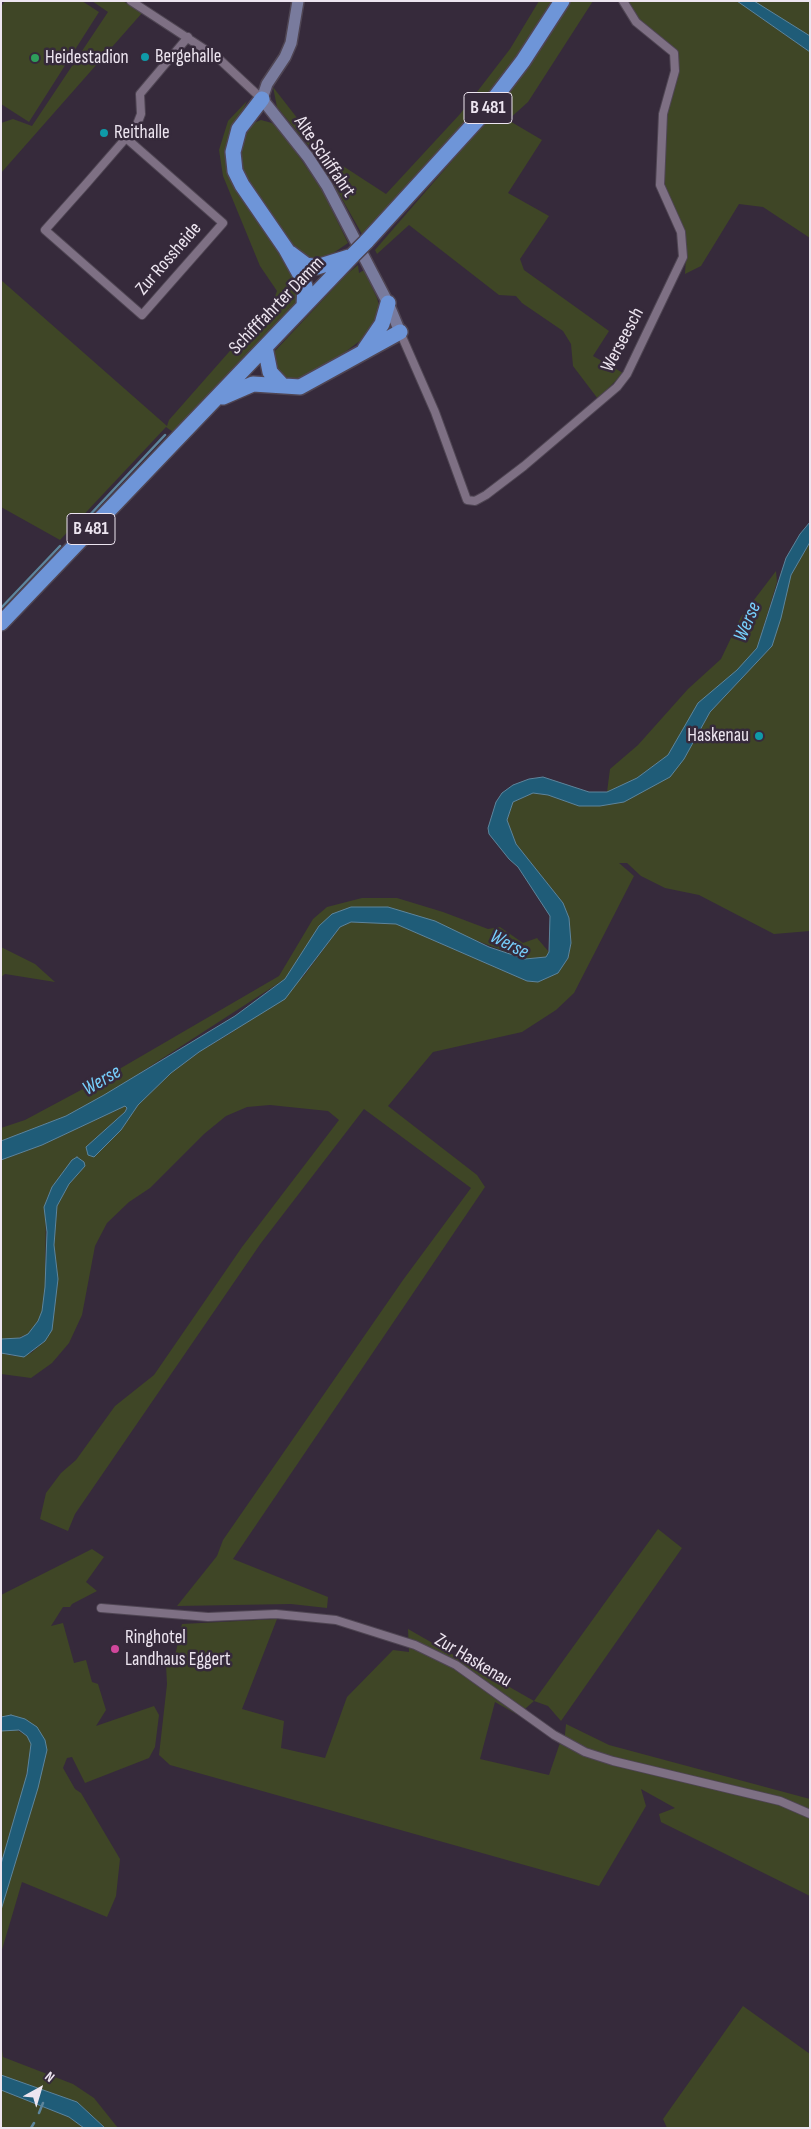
<!DOCTYPE html>
<style>
body{margin:0}
#map{position:relative;width:811px;height:2129px;overflow:hidden;background:#362a3b;font-family:"Sofia Sans Condensed",sans-serif}
canvas{display:block}
.frame{position:absolute;inset:0;border:2px solid #ede5f0;pointer-events:none}
.north{position:absolute;left:15px;top:2064px;width:50px;height:50px;-webkit-text-stroke:4px #362a3b;paint-order:stroke;rotate:39deg;font-size:14px;font-weight:700;line-height:20px;text-align:center;color:#ede5f0}
.north::after{content:'';display:block;margin:auto;width:18px;height:22px;background:#ede5f0;clip-path:polygon(50% 0,100% 100%,50% 72%,0 100%)}
</style>
<div id="map">
<canvas width="811" height="2129"></canvas>
<div class="frame"></div>
<div class="north">N</div>
</div>
<script>
const c = document.querySelector('canvas').getContext('2d');
c.lineJoin = 'round';
function paint(path, color) {
  c.fillStyle = color;
  c.fill(path, 'evenodd');
}
function shape(rows) {
  const path = new Path2D();
  for (const r of rows) {
    path.moveTo(r[0], r[1]);
    for (let i = 2; i < r.length; i += 2) path.lineTo(r[i], r[i + 1]);
  }
  return path;
}
function trace(path, color, width, dash) {
  c.strokeStyle = color;
  c.lineWidth = width;
  c.lineCap = dash ? 'butt' : 'round';
  c.setLineDash(dash || []);
  c.stroke(path);
}
function drawText(font, color, halo, rows, align = 'center') {
  c.font = font + ' "Sofia Sans Condensed",sans-serif';
  c.lineWidth = 5;
  c.setLineDash([]);
  c.textBaseline = 'middle';
  c.strokeStyle = halo;
  c.fillStyle = color;
  for (const [text, x, y, turn = 0] of rows) {
    c.save();
    c.translate(x, y);
    c.rotate((+turn || 0) * Math.PI / 180);
    c.textAlign = isNaN(turn) ? turn : align;
    if (halo) c.strokeText(text, 0, 0);
    c.fillText(text, 0, 0);
    c.restore();
  }
}
paint(shape([
 [5,1,82,1,99,12,29,122,1,104,1,7],
 [92,1,123,1,142,13,1,173,1,123,13,119,32,126,108,12],
 [539,1,555,1,533,40,457,138,362,234,318,157,277,107,273,87,326,155,386,194,460,114,510,49],
 [570,1,593,1,528,102,508,120,542,140,508,193,549,216,520,259,524,270,609,331,593,356,623,373,598,399,573,366,571,344,563,331,522,303,516,296,499,295,409,225,377,254,375,250,490,117,542,48],
 [627,1,737,1,810,52,810,238,763,207,739,204,701,266,685,274,686,256,663,184,665,113,677,54,639,21],
 [754,1,810,1,810,36,756,4],
 [247,101,231,137,230,173,237,193,290,266,301,291,296,306,173,432,166,427,60,540,1,507,1,280,167,426,169,420,273,302,277,291,260,266,223,176,219,150,228,121],
 [261,120,272,123,287,139,322,190,348,243,329,256,314,260,302,256,290,244,244,180,239,151,251,124],
 [358,265,359,273,364,270,377,298,380,309,378,320,365,337,336,359,297,381,283,379,272,364,274,352,347,274],
 [810,542,810,931,774,934,699,895,665,888,641,876,627,863,619,863,634,876,574,993,556,1010,522,1032,433,1052,388,1106,477,1175,485,1187,233,1559,328,1597,327,1608,291,1604,177,1606,217,1556,223,1540,403,1280,471,1188,364,1109,261,1243,75,1514,68,1531,40,1519,46,1493,61,1473,76,1460,115,1406,154,1375,242,1247,339,1120,328,1111,270,1105,247,1107,226,1116,204,1134,150,1188,129,1202,107,1223,95,1246,82,1315,69,1343,52,1363,31,1378,1,1374,1,1353,14,1356,31,1353,45,1341,52,1330,58,1279,54,1245,57,1206,69,1184,82,1169,84,1162,77,1157,72,1160,52,1187,46,1201,45,1287,42,1311,38,1321,28,1334,13,1340,4,1340,1,1339,1,1160,42,1145,125,1106,127,1107,125,1112,86,1147,94,1157,121,1130,138,1105,171,1073,199,1052,231,1033,303,977,340,927,351,922,396,924,527,981,538,982,558,973,568,958,571,943,569,918,563,903,516,844,507,820,513,802,533,793,548,795,579,806,600,806,624,802,684,759,710,712,772,646,791,575],
 [776,571,777,582,757,648,668,755,637,778,607,792,610,769,638,745,688,689,721,659,741,617],
 [362,898,397,898,443,912,488,929,500,927,523,943,537,938,549,952,546,957,525,959,388,907,319,926,285,979,112,1091,66,1116,1,1141,1,1128,25,1120,109,1075,279,976,313,919,327,907],
 [1,947,35,964,55,982,5,974,1,977],
 [658,1529,682,1548,561,1721,548,1706,534,1701,518,1715,495,1702,480,1759,549,1775,561,1740,564,1744,566,1724,609,1745,810,1799,810,1896,661,1822,659,1814,675,1808,641,1789,646,1806,599,1886,170,1765,159,1755,167,1684,166,1665,175,1656,182,1624,277,1619,242,1709,284,1721,281,1748,325,1758,347,1697,393,1650,409,1652,408,1629,534,1701],
 [92,1549,104,1557,86,1582,97,1591,72,1604,70,1607,63,1607,51,1626,63,1623,74,1663,86,1660,92,1682,98,1684,106,1710,96,1726,154,1706,159,1715,155,1747,149,1758,85,1783,72,1757,67,1758,63,1768,75,1789,81,1793,120,1859,116,1896,107,1917,22,1882,1,1953,1,1910,46,1755,11,1715,1,1717,1,1595],
 [15,1729,27,1736,31,1743,31,1749,25,1782,1,1864,1,1731],
 [743,2006,810,2054,810,2128,667,2128,663,2119],
 [1,2041,3,2057,73,2084,94,2098,118,2128,105,2128,77,2102,1,2075],
 [1,2090,69,2117,84,2128,1,2128]
]), '#3f4626');
const water = shape([
 [737,1,754,1,810,36,810,52,737,1],
 [810,522,810,542,791,575,781,618,772,646,710,712,684,759,670,777,624,802,600,806,579,806,548,795,533,793,513,802,507,820,516,844,563,903,569,918,571,943,568,958,558,973,538,982,527,981,396,924,351,922,340,927,285,999,199,1052,171,1073,138,1105,121,1130,94,1157,88,1155,86,1147,125,1112,127,1108,125,1106,42,1145,1,1160,1,1141,66,1116,104,1095,235,1016,285,979,319,926,332,914,351,907,388,907,435,921,489,947,525,959,546,957,549,952,550,916,518,867,509,859,489,834,488,828,496,802,502,793,513,785,529,779,543,777,589,792,607,792,637,778,668,755,698,703,737,670,757,648,786,558,800,534,810,522],
 [77,1157,84,1162,85,1166,69,1184,57,1206,54,1245,58,1279,52,1330,45,1341,24,1357,1,1353,1,1339,20,1338,28,1334,38,1321,42,1311,45,1287,47,1232,44,1207,52,1187,72,1160,77,1157],
 [11,1715,25,1719,37,1727,45,1740,47,1750,38,1788,1,1910,1,1864,27,1774,31,1744,27,1736,19,1730,1,1731,1,1717,11,1715],
 [1,2075,77,2102,105,2128,84,2128,69,2117,1,2090,1,2075]
]);
paint(water, '#1f5c78');
trace(water, '#5d859c', 1);
trace(shape([
 [70,536,165,435],
 [1,608,60,546],
 [39,2113,43,2103],
 [31,2128,34,2123]
]), '#5d859c', 2.5);
const street = shape([
 [131,1,218,58,262,99],
 [126,138,223,223,142,315,45,230,86,184,126,138,136,127,141,114,140,94,188,37],
 [400,332,435,412,467,500,475,501,486,495,524,466,617,387,627,374,683,257,681,232,660,185,663,114,675,71,674,53,636,22,623,1],
 [101,1608,208,1617,276,1614,336,1620,415,1645,456,1665,554,1735,585,1752,613,1761,780,1801,810,1814]
]);
const secondary = shape([
 [298,1,291,43,285,57,267,84,262,99,308,157,327,186,388,303,400,332]
]);
const highway = shape([
 [262,99,239,129,233,152,235,171,242,185,286,249,301,276,305,286,304,306],
 [366,242,481,116,523,61,562,1],
 [290,253,306,265,317,267,349,257],
 [265,347,270,372,283,386],
 [365,349,382,324,388,303],
 [223,397,253,384,300,387,400,332],
 [1,623,353,255]
]);
trace(street, '#4f4553', 10);
trace(secondary, '#4f4553', 14);
trace(highway, '#4f4553', 18);
trace(street, '#7e7084', 8);
trace(secondary, '#797b9d', 11);
trace(highway, '#6e95d8', 15);
const highwayBridge = shape([
 [353,255,366,242]
]);
trace(highwayBridge, '#4f4553', 18, []);
trace(highwayBridge, '#6e95d8', 15);
for (const [x, y, r, color] of [
 [145,57,5,"#0f9aa8"],
 [35,58,5,"#2e9e5b"],
 [104,133,5,"#0f9aa8"],
 [759,736,5,"#0f9aa8"],
 [115,1649,5,"#d1479c"]
]) {
  const dot = new Path2D();
  dot.arc(x, y, r, 0, 2 * Math.PI);
  c.fillStyle = color;
  c.fill(dot);
  trace(dot, '#362a3b', 2);
}
for (const [x, y, w] of [
 [488,108,48],
 [91,529,48]
]) {
  const box = new Path2D();
  box.roundRect(x - w / 2, y - 15.5, w, 31, 4);
  c.fillStyle = '#362a3b';
  c.fill(box);
  trace(box, '#ede5f0', 1);
}
drawText('bold 18px', '#ede5f0', null, [
 ["B 481",488,108],
 ["B 481",91,529]
]);
drawText('19px', '#ede5f0', '#362a3b', [
 ["Bergehalle",155,57],
 ["Heidestadion",45,58],
 ["Reithalle",114,133],
 ["Haskenau",749,736,"right"],
 ["Ringhotel",125,1638],
 ["Landhaus Eggert",125,1660]
], 'left');
drawText('19px', '#ede5f0', '#362a3b', [
 ["Alte Schiffahrt",324,157,56],
 ["Zur Rossheide",169,259,-49],
 ["Schifffahrter Damm",277,306,-46],
 ["Werseesch",623,340,-62],
 ["Zur Haskenau",473,1661,31]
]);
drawText('italic 20px', '#77cffc', '#362a3b', [
 ["Werse",748,622,-67],
 ["Werse",509,945,27],
 ["Werse",102,1081,-30]
]);
</script>
